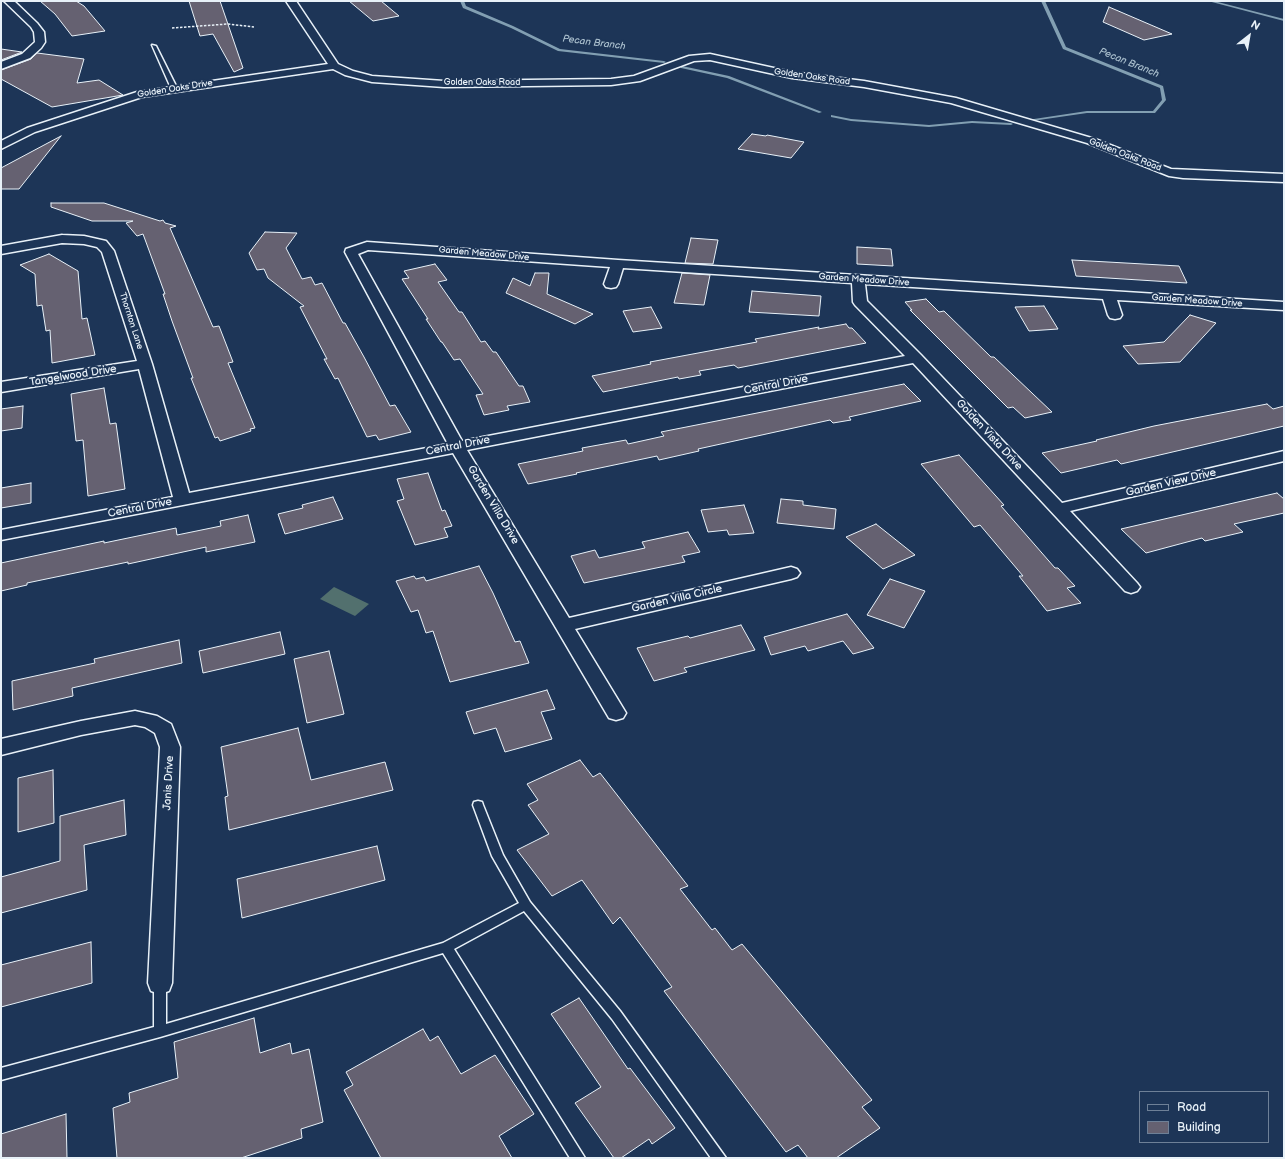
<!DOCTYPE html>
<style>
body{margin:0}
#map{position:relative;width:1285px;height:1159px;overflow:hidden;background:#1d3557;font-family:"Balsamiq Sans",sans-serif}
canvas{display:block}
.frame{position:absolute;inset:0;border:2px solid #e8f1f8;pointer-events:none}
.legend{position:absolute;left:1139px;top:1091px;width:130px;height:52px;box-sizing:border-box;background:#1d3557;border:1px solid #6e8097;margin:0;padding:5px 7px;list-style:none;font-size:12px;color:#e8f1f8}
.legend li{display:flex;align-items:center;gap:8px;height:20px}
.legend b{width:20px;border:1px solid #6e8097}
.north{position:absolute;left:1229px;top:16px;width:40px;height:40px;-webkit-text-stroke:3px #1d3557;paint-order:stroke;rotate:31deg;font-size:11px;font-weight:700;line-height:16px;text-align:center;color:#e8f1f8}
.north::after{content:'';display:block;margin:auto;width:14px;height:18px;background:#e8f1f8;clip-path:polygon(50% 0,100% 100%,50% 72%,0 100%)}
</style>
<div id="map">
<canvas width="1285" height="1159"></canvas>
<div class="frame"></div>
<ul class="legend">
<li><b style="height:5px;background:#1d3557"></b>Road</li>
<li><b style="height:11px;background:#656171"></b>Building</li>
</ul>
<div class="north">N</div>
</div>
<script>
const c = document.querySelector('canvas').getContext('2d');
c.lineJoin = 'round';
function paint(path, color) {
  c.fillStyle = color;
  c.fill(path, 'evenodd');
}
function shape(rows) {
  const path = new Path2D();
  for (const r of rows) {
    path.moveTo(r[0], r[1]);
    for (let i = 2; i < r.length; i += 2) path.lineTo(r[i], r[i + 1]);
  }
  return path;
}
function trace(path, color, width, dash) {
  c.strokeStyle = color;
  c.lineWidth = width;
  c.lineCap = dash ? 'butt' : 'round';
  c.setLineDash(dash || []);
  c.stroke(path);
}
function drawText(font, color, halo, rows, align = 'center') {
  c.font = font + ' "Balsamiq Sans",sans-serif';
  c.lineWidth = 4;
  c.setLineDash([]);
  c.textBaseline = 'middle';
  c.strokeStyle = halo;
  c.fillStyle = color;
  for (const [text, x, y, turn = 0] of rows) {
    c.save();
    c.translate(x, y);
    c.rotate((+turn || 0) * Math.PI / 180);
    c.textAlign = isNaN(turn) ? turn : align;
    if (halo) c.strokeText(text, 0, 0);
    c.fillText(text, 0, 0);
    c.restore();
  }
}
paint(shape([
 [334,587,369,604,355,616,320,599]
]), '#52706e');
paint(shape([
 [460,1,464,1,466,6,513,26,560,49,664,61,666,62,664,63,558,51,511,28,463,8,460,1],
 [1041,1,1045,1,1066,47,1163,86,1166,100,1155,113,1087,113,1032,121,1032,119,1034,119,1087,111,1153,111,1162,100,1160,88,1063,49,1041,1],
 [1208,1,1214,1,1284,19,1284,21,1208,1],
 [682,66,729,76,822,112,819,113,727,78,681,68,681,66,682,66],
 [831,115,851,119,929,125,972,121,1011,123,1013,124,1011,125,972,123,929,127,851,121,831,117,831,115]
]), '#829fb2');
const building = shape([
 [40,1,76,1,84,6,105,31,72,36,55,14,40,1],
 [189,1,220,1,243,68,234,72,213,34,200,36,189,1],
 [349,1,381,1,399,16,373,21,349,1],
 [1109,7,1172,34,1144,40,1103,22,1109,7],
 [1,49,22,52,1,60,1,49],
 [37,53,84,59,77,83,99,80,123,95,52,107,1,79,1,70,31,59,37,53],
 [752,134,766,136,767,135,804,142,791,158,738,149,752,134],
 [61,136,19,189,1,189,1,168,61,136],
 [51,203,104,203,160,221,163,220,165,223,176,226,170,228,213,327,219,326,233,362,228,363,255,428,250,429,251,431,220,441,218,437,215,438,191,378,193,378,172,321,163,294,165,294,143,234,137,236,126,223,133,221,92,221,51,207,51,203],
 [265,232,297,233,286,248,302,279,311,277,315,285,322,283,343,323,345,323,364,357,390,406,395,405,411,432,379,440,376,435,367,437,338,378,335,379,324,359,327,359,300,307,304,306,268,278,264,269,257,270,249,253,265,232],
 [691,238,718,240,713,264,685,263,691,238],
 [857,247,891,249,893,266,857,264,857,247],
 [49,254,78,271,82,319,87,318,95,355,52,363,50,330,46,331,42,305,37,306,35,274,20,265,49,254],
 [1072,260,1179,266,1187,283,1076,276,1072,260],
 [435,264,447,280,438,282,459,312,462,312,481,342,485,341,493,352,496,352,519,386,523,386,530,402,507,406,509,410,484,415,476,395,483,394,460,359,454,360,442,342,441,342,426,319,428,319,402,279,409,278,404,271,435,264],
 [535,273,549,273,547,294,593,314,575,324,506,293,513,278,530,286,535,273],
 [682,273,710,275,704,305,674,303,682,273],
 [752,291,821,296,819,316,749,312,752,291],
 [926,299,939,312,944,311,991,357,994,357,1052,412,1025,418,1013,407,1008,408,910,310,912,310,905,302,926,299],
 [1044,306,1058,329,1029,331,1015,307,1044,306],
 [651,307,662,328,633,332,623,311,651,307],
 [1190,315,1216,323,1180,362,1138,364,1123,346,1164,342,1190,315],
 [846,324,849,328,852,328,866,343,738,368,734,365,699,371,701,375,679,379,678,377,603,392,592,376,651,364,650,362,757,342,755,339,819,327,818,329,846,324],
 [904,384,921,401,849,417,851,420,833,423,830,420,698,449,699,451,659,460,657,456,576,473,577,474,528,484,518,464,583,451,582,448,626,440,628,444,664,436,661,432,904,384],
 [104,388,110,424,116,423,125,489,88,496,83,440,76,441,71,394,104,388],
 [1267,404,1273,409,1284,406,1284,426,1121,464,1117,460,1061,473,1042,453,1097,441,1096,440,1154,426,1267,404],
 [23,406,22,428,1,431,1,409,23,406],
 [959,455,1004,505,1001,506,1055,568,1058,568,1075,586,1067,588,1081,603,1047,611,1019,576,1023,576,980,525,974,527,921,464,959,455],
 [428,473,442,511,445,510,452,526,444,528,448,537,415,545,397,501,404,499,397,479,428,473],
 [31,483,31,503,1,508,1,488,31,483],
 [1277,493,1284,499,1284,513,1234,524,1243,532,1205,541,1202,538,1146,553,1121,529,1277,493],
 [333,497,343,519,285,534,278,514,303,508,302,505,333,497],
 [781,499,803,501,803,505,836,509,834,529,777,523,781,499],
 [744,505,754,533,729,535,727,530,708,532,701,510,744,505],
 [248,515,255,542,206,552,206,547,128,564,128,562,27,583,27,585,1,591,1,563,104,541,104,543,176,528,177,535,221,526,220,521,248,515],
 [876,524,915,555,883,569,846,537,876,524],
 [688,532,700,552,682,556,685,562,584,583,571,556,595,550,599,558,645,548,642,542,688,532],
 [479,566,493,593,515,642,520,641,529,663,450,682,433,631,426,633,418,610,411,612,396,581,414,576,416,579,424,577,426,581,479,566],
 [890,579,925,591,904,628,867,615,890,579],
 [847,614,874,648,853,654,843,641,808,651,805,646,771,655,764,637,847,614],
 [741,625,755,650,684,668,687,672,654,681,637,648,688,636,690,638,741,625],
 [280,632,285,654,203,673,199,651,280,632],
 [179,640,182,663,72,688,73,696,13,710,12,681,95,663,94,659,179,640],
 [329,651,344,714,307,723,294,659,329,651],
 [547,690,555,709,541,712,552,739,505,752,496,728,474,734,466,712,547,690],
 [298,728,311,780,385,762,393,790,229,830,225,797,228,796,221,747,298,728],
 [580,760,593,777,600,773,688,886,680,889,712,930,715,928,732,950,742,944,872,1100,862,1107,880,1128,836,1158,808,1158,798,1145,786,1152,664,991,672,987,620,917,613,924,582,880,552,896,517,850,549,834,528,805,538,800,527,784,580,760],
 [53,770,54,823,18,832,18,778,53,770],
 [124,800,126,835,84,845,87,890,1,913,1,877,60,861,60,816,124,800],
 [377,846,385,880,242,918,237,879,377,846],
 [91,942,92,983,1,1007,1,965,91,942],
 [579,998,628,1069,630,1068,675,1128,652,1144,649,1139,621,1158,614,1158,575,1103,601,1087,551,1014,579,998],
 [254,1018,260,1053,290,1043,292,1054,309,1049,323,1122,301,1129,302,1138,241,1158,117,1158,113,1108,130,1102,129,1093,178,1078,174,1042,254,1018],
 [423,1029,430,1041,438,1036,461,1074,495,1055,534,1114,499,1136,512,1158,381,1158,344,1090,353,1085,346,1072,423,1029],
 [66,1114,67,1158,1,1158,1,1134,66,1114]
]);
paint(building, '#656171');
trace(building, '#e8f1f8', 1);
const service = shape([
 [152,45,156,46,177,88,176,89,171,88,152,45],
 [478,801,482,802,483,805,503,855,530,902,620,1011,726,1158,711,1158,612,1019,524,911,454,949,585,1158,570,1158,443,953,160,1037,1,1080,1,1068,154,1027,154,983,156,979,160,978,164,979,166,983,166,1024,443,943,519,903,492,856,473,805,474,802,478,801]
]);
const minor = shape([
 [4,1,14,1,37,23,44,32,45,42,41,48,30,58,1,69,1,62,22,54,35,42,34,32,31,27,4,1],
 [286,1,296,1,338,64,353,71,372,76,444,81,611,79,634,76,689,56,710,54,792,72,864,81,956,98,1095,139,1171,169,1284,174,1284,182,1183,178,1169,176,1087,143,951,103,864,87,792,78,710,60,694,61,640,81,611,85,444,87,372,82,345,75,333,69,142,97,35,132,1,149,1,141,27,128,137,92,328,64,286,1],
 [62,235,84,236,106,241,114,251,152,364,189,493,448,444,345,252,346,249,367,242,618,260,1284,302,1284,310,1117,300,1122,315,1120,318,1115,319,1110,318,1108,315,1103,299,865,284,867,301,921,355,1062,503,1284,451,1284,461,1070,511,1137,583,1140,587,1137,591,1131,593,1125,591,913,363,467,450,569,618,791,567,797,569,800,573,797,577,791,579,575,629,626,713,623,718,616,720,609,718,453,453,1,540,1,530,173,497,139,369,1,392,1,382,137,361,102,252,97,247,84,244,62,243,1,254,1,246,62,235],
 [368,250,610,267,604,284,606,287,611,288,616,287,618,284,623,268,852,283,853,302,855,305,905,356,462,441,358,254,368,250],
 [135,711,157,716,171,724,180,747,172,983,169,991,160,994,151,991,148,983,160,747,155,733,145,727,135,725,81,735,1,755,1,739,81,721,135,711]
]);
trace(service, '#e8f1f8', 3);
trace(minor, '#e8f1f8', 3);
trace(shape([
 [172,28,228,24,254,27]
]), '#e8f1f8', 1.5, [2.5, 1.5]);
paint(service, '#1d3557');
paint(minor, '#1d3557');
drawText('9px', '#e8f1f8', '#1d3557', [
 ["Golden Oaks Road",812,77,8],
 ["Golden Oaks Road",482,83],
 ["Golden Oaks Drive",175,89,-9],
 ["Golden Oaks Road",1125,155,21],
 ["Garden Meadow Drive",484,254,5],
 ["Garden Meadow Drive",864,280,4],
 ["Garden Meadow Drive",1197,301,4],
 ["Thornton Lane",131,321,72]
]);
drawText('italic 10px', '#acc1cf', '#1d3557', [
 ["Pecan Branch",594,43,7],
 ["Pecan Branch",1129,63,22]
]);
drawText('11px', '#e8f1f8', '#1d3557', [
 ["Tangelwood Drive",73,376,-9],
 ["Central Drive",776,385,-11],
 ["Golden Vista Drive",989,435,47],
 ["Central Drive",458,446,-11],
 ["Garden View Drive",1171,483,-13],
 ["Garden Villa Drive",493,505,59],
 ["Central Drive",140,508,-11],
 ["Garden Villa Circle",677,599,-13],
 ["Janis Drive",169,783,-87]
]);
</script>
